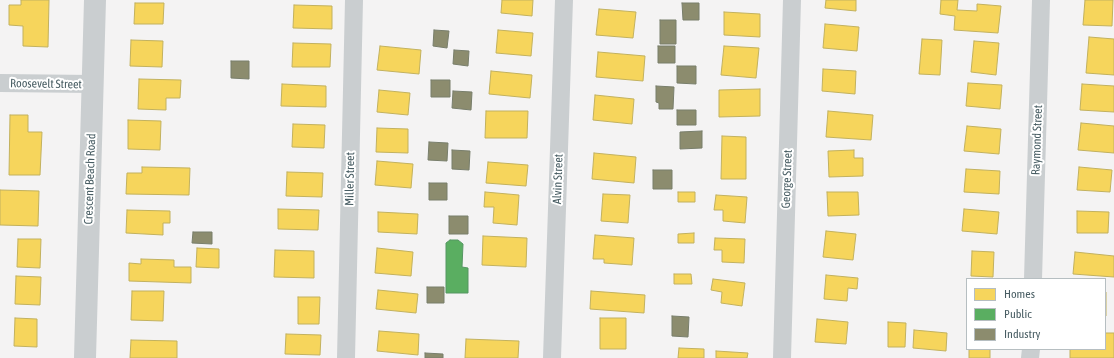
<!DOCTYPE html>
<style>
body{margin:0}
#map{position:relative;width:1114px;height:358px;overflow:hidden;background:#f4f3f3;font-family:"Asap Condensed",sans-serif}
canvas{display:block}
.legend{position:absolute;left:966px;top:278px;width:140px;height:72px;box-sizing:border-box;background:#fff;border:1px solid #b6bec1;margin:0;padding:5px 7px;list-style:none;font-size:12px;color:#485d63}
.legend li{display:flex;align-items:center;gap:8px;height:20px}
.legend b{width:20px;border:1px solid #b6bec1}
</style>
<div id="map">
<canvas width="1114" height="358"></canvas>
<ul class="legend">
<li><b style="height:11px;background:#f6d55c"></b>Homes</li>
<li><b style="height:11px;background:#5aae61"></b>Public</li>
<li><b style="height:11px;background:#8c8c6e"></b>Industry</li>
</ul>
</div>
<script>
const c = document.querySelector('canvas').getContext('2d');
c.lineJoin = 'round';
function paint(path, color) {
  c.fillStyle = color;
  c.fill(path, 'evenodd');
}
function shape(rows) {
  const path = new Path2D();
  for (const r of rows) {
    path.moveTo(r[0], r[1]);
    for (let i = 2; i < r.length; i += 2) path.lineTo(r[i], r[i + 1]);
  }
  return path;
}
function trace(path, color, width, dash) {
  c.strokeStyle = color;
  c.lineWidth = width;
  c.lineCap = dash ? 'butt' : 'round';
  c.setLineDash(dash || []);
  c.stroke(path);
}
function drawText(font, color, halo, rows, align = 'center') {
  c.font = font + ' "Asap Condensed",sans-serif';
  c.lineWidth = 4;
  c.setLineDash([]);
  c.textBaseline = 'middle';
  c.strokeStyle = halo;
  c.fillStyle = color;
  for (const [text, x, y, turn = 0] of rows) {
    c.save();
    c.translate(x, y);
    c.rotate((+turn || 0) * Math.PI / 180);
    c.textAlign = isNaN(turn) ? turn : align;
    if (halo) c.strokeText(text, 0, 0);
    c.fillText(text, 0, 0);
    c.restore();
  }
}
const homes = shape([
 [21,0,49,0,48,47,23,46,23,26,9,25,9,5,21,5,21,0],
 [502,0,533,0,532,16,501,13,502,0],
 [826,0,856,0,856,11,825,8,826,0],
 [941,0,958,0,957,10,977,11,977,4,1001,6,998,33,954,30,955,16,940,14,941,0],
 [1085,0,1113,0,1112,26,1083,25,1085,0],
 [135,3,164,3,163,24,134,24,135,3],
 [294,5,332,6,332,29,293,28,294,5],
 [599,9,636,12,633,38,596,35,599,9],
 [724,12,760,14,760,37,724,35,724,12],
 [825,24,859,27,857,51,823,48,825,24],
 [498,30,533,33,531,56,496,53,498,30],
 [1089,37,1114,39,1114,75,1086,73,1089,37],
 [922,39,942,40,940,75,919,74,922,39],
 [131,40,163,41,162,67,130,66,131,40],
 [974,41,999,43,996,75,971,72,974,41],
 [293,43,331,44,330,67,292,67,293,43],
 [380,46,421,50,419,74,377,70,380,46],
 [724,46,759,48,756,78,721,75,724,46],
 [598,52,645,56,643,81,596,77,598,52],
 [823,69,856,71,855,94,822,91,823,69],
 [491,71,532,75,530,98,489,94,491,71],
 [139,79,181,80,180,98,166,98,166,110,138,109,139,79],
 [968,83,1002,85,1000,109,966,106,968,83],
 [282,84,326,86,326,107,281,106,282,84],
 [1082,84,1114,86,1114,112,1080,110,1082,84],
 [760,89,760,116,719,117,719,90,760,89],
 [379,90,410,93,408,115,377,112,379,90],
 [595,95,634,99,632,124,593,120,595,95],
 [486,111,528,111,527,138,485,138,486,111],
 [828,111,873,115,871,140,826,137,828,111],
 [10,115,28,115,28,132,42,132,40,175,9,175,10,115],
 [128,120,161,121,160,150,128,149,128,120],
 [1081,123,1114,126,1114,153,1078,150,1081,123],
 [293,124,325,125,324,148,292,147,293,124],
 [967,126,1001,129,999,154,964,151,967,126],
 [377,128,408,129,408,153,376,152,377,128],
 [722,136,746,137,746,179,721,179,722,136],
 [854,150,854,158,863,158,863,176,829,177,828,151,854,150],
 [594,153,636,157,634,183,592,179,594,153],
 [377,161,413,164,411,188,375,185,377,161],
 [488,162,528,165,526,186,486,183,488,162],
 [142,167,190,168,189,195,126,194,127,173,142,173,142,167],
 [1079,167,1112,170,1110,192,1077,190,1079,167],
 [966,169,1000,171,999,194,964,192,966,169],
 [287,172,323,173,322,197,286,196,287,172],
 [0,190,39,191,38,226,0,225,0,190],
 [485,192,519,195,517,225,493,223,494,207,484,207,485,192],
 [678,192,695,192,695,202,678,202,678,192],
 [827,192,858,192,859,215,828,216,827,192],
 [603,194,630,195,628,223,601,221,603,194],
 [716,195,747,197,745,223,723,221,723,210,714,210,716,195],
 [278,209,319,210,318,230,278,229,278,209],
 [964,209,999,212,997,234,962,231,964,209],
 [127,210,170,211,170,223,163,223,163,235,126,233,127,210],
 [1077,211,1109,212,1108,233,1077,233,1077,211],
 [378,212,418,214,417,234,378,232,378,212],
 [826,231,856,234,853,260,823,257,826,231],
 [694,233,694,243,678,243,678,234,694,233],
 [595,235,634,238,632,265,604,263,604,259,593,259,595,235],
 [483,236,527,238,526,267,482,265,483,236],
 [715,238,745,239,744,263,722,262,722,250,714,250,715,238],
 [18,239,41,239,40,268,17,267,18,239],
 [197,248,219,249,219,268,196,267,197,248],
 [377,248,413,252,411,276,375,273,377,248],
 [275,250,314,251,314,278,274,277,275,250],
 [972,251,994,252,993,277,971,276,972,251],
 [1075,252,1114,256,1114,277,1073,274,1075,252],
 [141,259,174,260,174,267,191,267,191,283,129,281,129,263,141,264,141,259],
 [674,274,691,274,692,284,674,284,674,274],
 [826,275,858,278,857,289,848,288,847,301,824,299,826,275],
 [16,276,41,277,40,305,15,304,16,276],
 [713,279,745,283,742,306,721,303,722,292,711,290,713,279],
 [378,290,418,294,416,313,376,309,378,290],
 [132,291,164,291,163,321,131,320,132,291],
 [591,291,645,295,644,313,590,309,591,291],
 [1105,292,1106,292,1106,316,1105,316,1105,292],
 [298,297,320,297,319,324,298,324,298,297],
 [15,318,37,319,37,347,14,346,15,318],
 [600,318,626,318,626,349,600,349,600,318],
 [817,319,848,322,846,344,815,342,817,319],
 [888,322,906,323,905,347,888,347,888,322],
 [914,330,947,333,946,351,913,348,914,330],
 [379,331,419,334,418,355,377,351,379,331],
 [1105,333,1114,333,1114,358,1070,358,1070,349,1105,349,1105,333],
 [286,334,321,335,320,355,285,354,286,334],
 [466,339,519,341,518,358,465,358,466,339],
 [131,340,177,341,177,358,130,358,131,340],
 [679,348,704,349,704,358,678,358,679,348],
 [969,349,990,349,990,358,969,358,969,349],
 [716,351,748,353,747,358,716,358,716,351]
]);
paint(homes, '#f6d55c');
trace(homes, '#c2b15e', 1);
const public = shape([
 [450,240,458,240,463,244,462,267,468,268,468,293,446,293,446,243,450,240]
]);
paint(public, '#5aae61');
trace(public, '#559662', 1);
const industry = shape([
 [682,3,699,3,699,20,683,20,682,3],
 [660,20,676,20,676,44,660,44,660,20],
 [434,30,449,31,447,48,433,46,434,30],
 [658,46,675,46,675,63,658,63,658,46],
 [454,50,469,51,468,66,453,64,454,50],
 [231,61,249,61,249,79,231,78,231,61],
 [677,66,696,66,696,84,677,83,677,66],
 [431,80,450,80,450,97,431,97,431,80],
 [656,86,674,87,673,109,659,109,659,103,656,102,656,86],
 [453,91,472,92,471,110,452,108,453,91],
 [677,110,696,110,696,125,677,125,677,110],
 [702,131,702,148,680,149,680,132,702,131],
 [429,142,448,143,447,161,428,160,429,142],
 [452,150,470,151,469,170,452,169,452,150],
 [653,170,672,170,672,189,653,189,653,170],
 [429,183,447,183,447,200,429,200,429,183],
 [449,216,468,216,468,234,449,234,449,216],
 [193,232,212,232,212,244,192,243,193,232],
 [427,287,444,287,444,303,427,303,427,287],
 [672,316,689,317,688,337,672,336,672,316],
 [425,353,443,354,443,358,425,358,425,353]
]);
paint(industry, '#8c8c6e');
trace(industry, '#787e6b', 1);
trace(shape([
 [0,83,93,84],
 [1033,279,1041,0],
 [346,358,354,0],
 [552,358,564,0],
 [782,358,792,0],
 [1030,358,1031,349]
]), '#caced0', 18);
trace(shape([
 [85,358,95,0]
]), '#caced0', 22);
drawText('12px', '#485d63', '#fff', [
 ["Roosevelt Street",46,84,1],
 ["Raymond Street",1037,140,-88],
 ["Crescent Beach Road",90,179,-88],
 ["Miller Street",350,179,-89],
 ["Alvin Street",558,179,-88],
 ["George Street",787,179,-88]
]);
</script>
